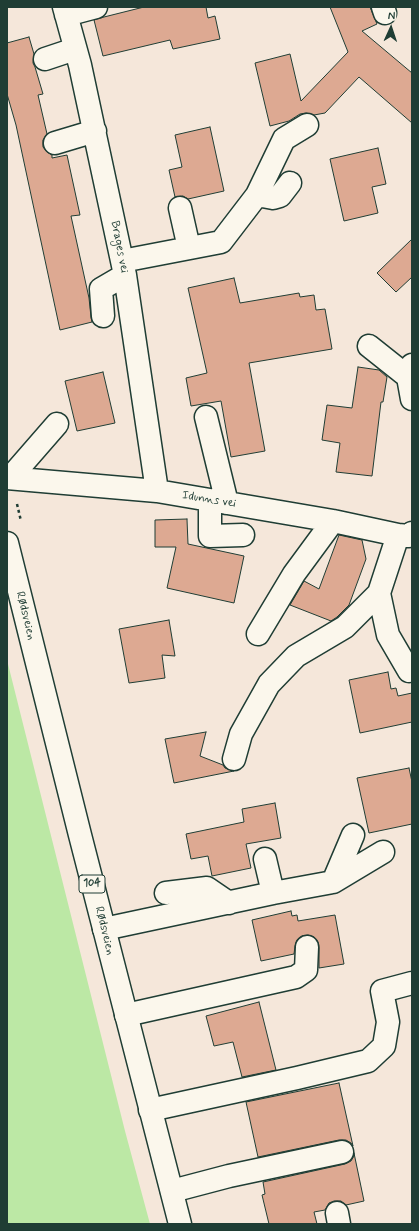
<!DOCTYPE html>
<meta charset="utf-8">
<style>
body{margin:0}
#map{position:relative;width:419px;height:1231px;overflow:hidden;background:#f5e7da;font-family:Mynerve,sans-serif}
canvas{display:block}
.frame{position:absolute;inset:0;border:8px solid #1f3d34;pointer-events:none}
.north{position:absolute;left:371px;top:8px;width:40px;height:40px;-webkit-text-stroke:3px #fbf7ec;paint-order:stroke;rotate:3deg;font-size:11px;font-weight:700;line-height:16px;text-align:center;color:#1f3d34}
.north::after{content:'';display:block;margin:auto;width:14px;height:18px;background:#1f3d34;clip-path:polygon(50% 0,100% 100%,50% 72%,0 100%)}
</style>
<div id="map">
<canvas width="419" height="1231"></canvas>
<div class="frame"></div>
<div class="north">N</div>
</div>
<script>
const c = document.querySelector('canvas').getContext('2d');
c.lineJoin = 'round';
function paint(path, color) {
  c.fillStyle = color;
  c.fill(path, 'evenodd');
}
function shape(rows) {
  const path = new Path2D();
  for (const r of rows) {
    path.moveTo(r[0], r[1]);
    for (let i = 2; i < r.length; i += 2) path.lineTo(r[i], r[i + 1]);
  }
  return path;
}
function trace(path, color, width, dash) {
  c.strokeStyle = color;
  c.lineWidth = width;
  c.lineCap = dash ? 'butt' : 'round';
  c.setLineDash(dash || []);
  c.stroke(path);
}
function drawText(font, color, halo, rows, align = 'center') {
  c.font = font + ' Mynerve,sans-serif';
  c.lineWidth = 3;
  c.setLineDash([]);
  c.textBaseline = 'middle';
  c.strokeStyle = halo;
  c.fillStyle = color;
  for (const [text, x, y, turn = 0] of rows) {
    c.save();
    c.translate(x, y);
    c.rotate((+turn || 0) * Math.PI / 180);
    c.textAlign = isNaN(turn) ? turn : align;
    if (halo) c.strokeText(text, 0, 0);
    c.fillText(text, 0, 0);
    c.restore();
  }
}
paint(shape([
 [7,660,125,1131,150,1224,7,1224]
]), '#bce8a5');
const building = shape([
 [144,7,206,7,208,18,215,16,220,39,173,49,170,40,103,56,94,20,104,17,144,7],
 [330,7,370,7,377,24,362,31,412,73,412,123,359,77,325,113,314,115,306,113,300,114,289,121,270,126,255,63,290,54,301,101,348,52,330,7],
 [29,37,34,54,33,63,35,67,43,94,38,95,47,134,43,140,43,147,47,152,52,155,52,158,67,155,80,215,71,216,89,298,91,317,92,322,60,330,16,125,7,94,7,43,29,37],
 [210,127,224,191,188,199,183,196,175,197,169,170,182,167,175,135,210,127],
 [378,148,386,184,372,187,378,213,344,221,330,159,378,148],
 [412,239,412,277,396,292,377,273,412,239],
 [234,278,240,303,299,293,300,297,314,295,316,310,325,309,332,349,249,363,265,451,231,457,221,401,191,406,186,378,207,373,188,288,234,278],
 [358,367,379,370,387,377,383,402,381,402,372,476,336,472,340,443,322,440,327,405,352,408,358,367],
 [103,372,115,423,77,431,65,381,103,372],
 [187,519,188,544,244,556,234,603,167,588,176,547,155,547,155,520,187,519],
 [339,535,362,540,366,559,349,605,337,617,331,621,290,605,304,581,319,589,339,535],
 [169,620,175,656,162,655,165,678,129,683,119,629,169,620],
 [388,672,391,689,396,688,398,696,412,693,412,722,360,733,349,680,388,672],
 [206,732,200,756,223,765,225,768,234,771,174,783,165,739,206,732],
 [409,768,412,782,412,824,369,833,357,778,409,768],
 [275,803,281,838,246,844,251,868,212,876,208,856,191,859,186,834,244,822,242,809,275,803],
 [291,911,292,916,297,915,298,921,335,915,344,964,319,968,319,948,318,942,314,937,308,935,302,936,297,940,295,946,294,954,261,961,252,920,291,911],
 [259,1002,276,1070,242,1077,233,1042,214,1046,206,1016,259,1002],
 [339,1083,353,1146,351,1143,346,1140,339,1140,258,1157,246,1102,339,1083],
 [354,1153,364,1201,346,1205,341,1201,334,1201,329,1203,325,1210,314,1212,317,1224,269,1224,262,1195,265,1194,263,1182,345,1164,351,1161,354,1156,354,1153]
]);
paint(building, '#dda992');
trace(building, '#1f3d34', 1);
const minor = shape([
 [64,7,80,65,125,275,157,491],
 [383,7,385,13],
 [66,15,96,7],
 [45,59,75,49],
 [55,143,95,131],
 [257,195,273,198,280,196,290,183],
 [180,208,189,248],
 [122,261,221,242,257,195,284,139,307,125],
 [103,316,101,289,125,275],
 [369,346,408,377],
 [412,365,408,377,412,399],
 [206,417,227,503],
 [7,478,157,491,333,521,398,535,409,536,412,533],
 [10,478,57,424],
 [210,500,210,536,243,535],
 [379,593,388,635,409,671],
 [258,634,294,574,333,521],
 [234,759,241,734,269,684,296,656,345,627,379,593,398,535],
 [265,859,273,893],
 [333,882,353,835],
 [166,893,207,888,229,903],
 [104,929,273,893,333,882,383,852],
 [126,1015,296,977,306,970,307,947],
 [150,1110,297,1078,368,1061,384,1046,388,1022,382,991,412,983],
 [172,1191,229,1176,342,1152],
 [337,1213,339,1224]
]);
const major = shape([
 [7,543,80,835,180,1224]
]);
trace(minor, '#1f3d34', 25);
trace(major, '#1f3d34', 25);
trace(shape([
 [17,504,21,521]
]), '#1f3d34', 2.5, [3, 3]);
trace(minor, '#fbf7ec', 22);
trace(major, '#fbf7ec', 22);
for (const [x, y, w] of [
 [92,884,26]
]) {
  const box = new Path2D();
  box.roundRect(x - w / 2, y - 9, w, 18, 3);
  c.fillStyle = '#fbf7ec';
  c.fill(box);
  trace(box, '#1f3d34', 1);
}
drawText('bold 11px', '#1f3d34', null, [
 ["104",92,884]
]);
drawText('12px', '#1f3d34', '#fbf7ec', [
 ["Brages vei",119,247,79],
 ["Idunns vei",209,500,9],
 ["Rødsveien",25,616,76],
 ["Rødsveien",104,931,76]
]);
</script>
